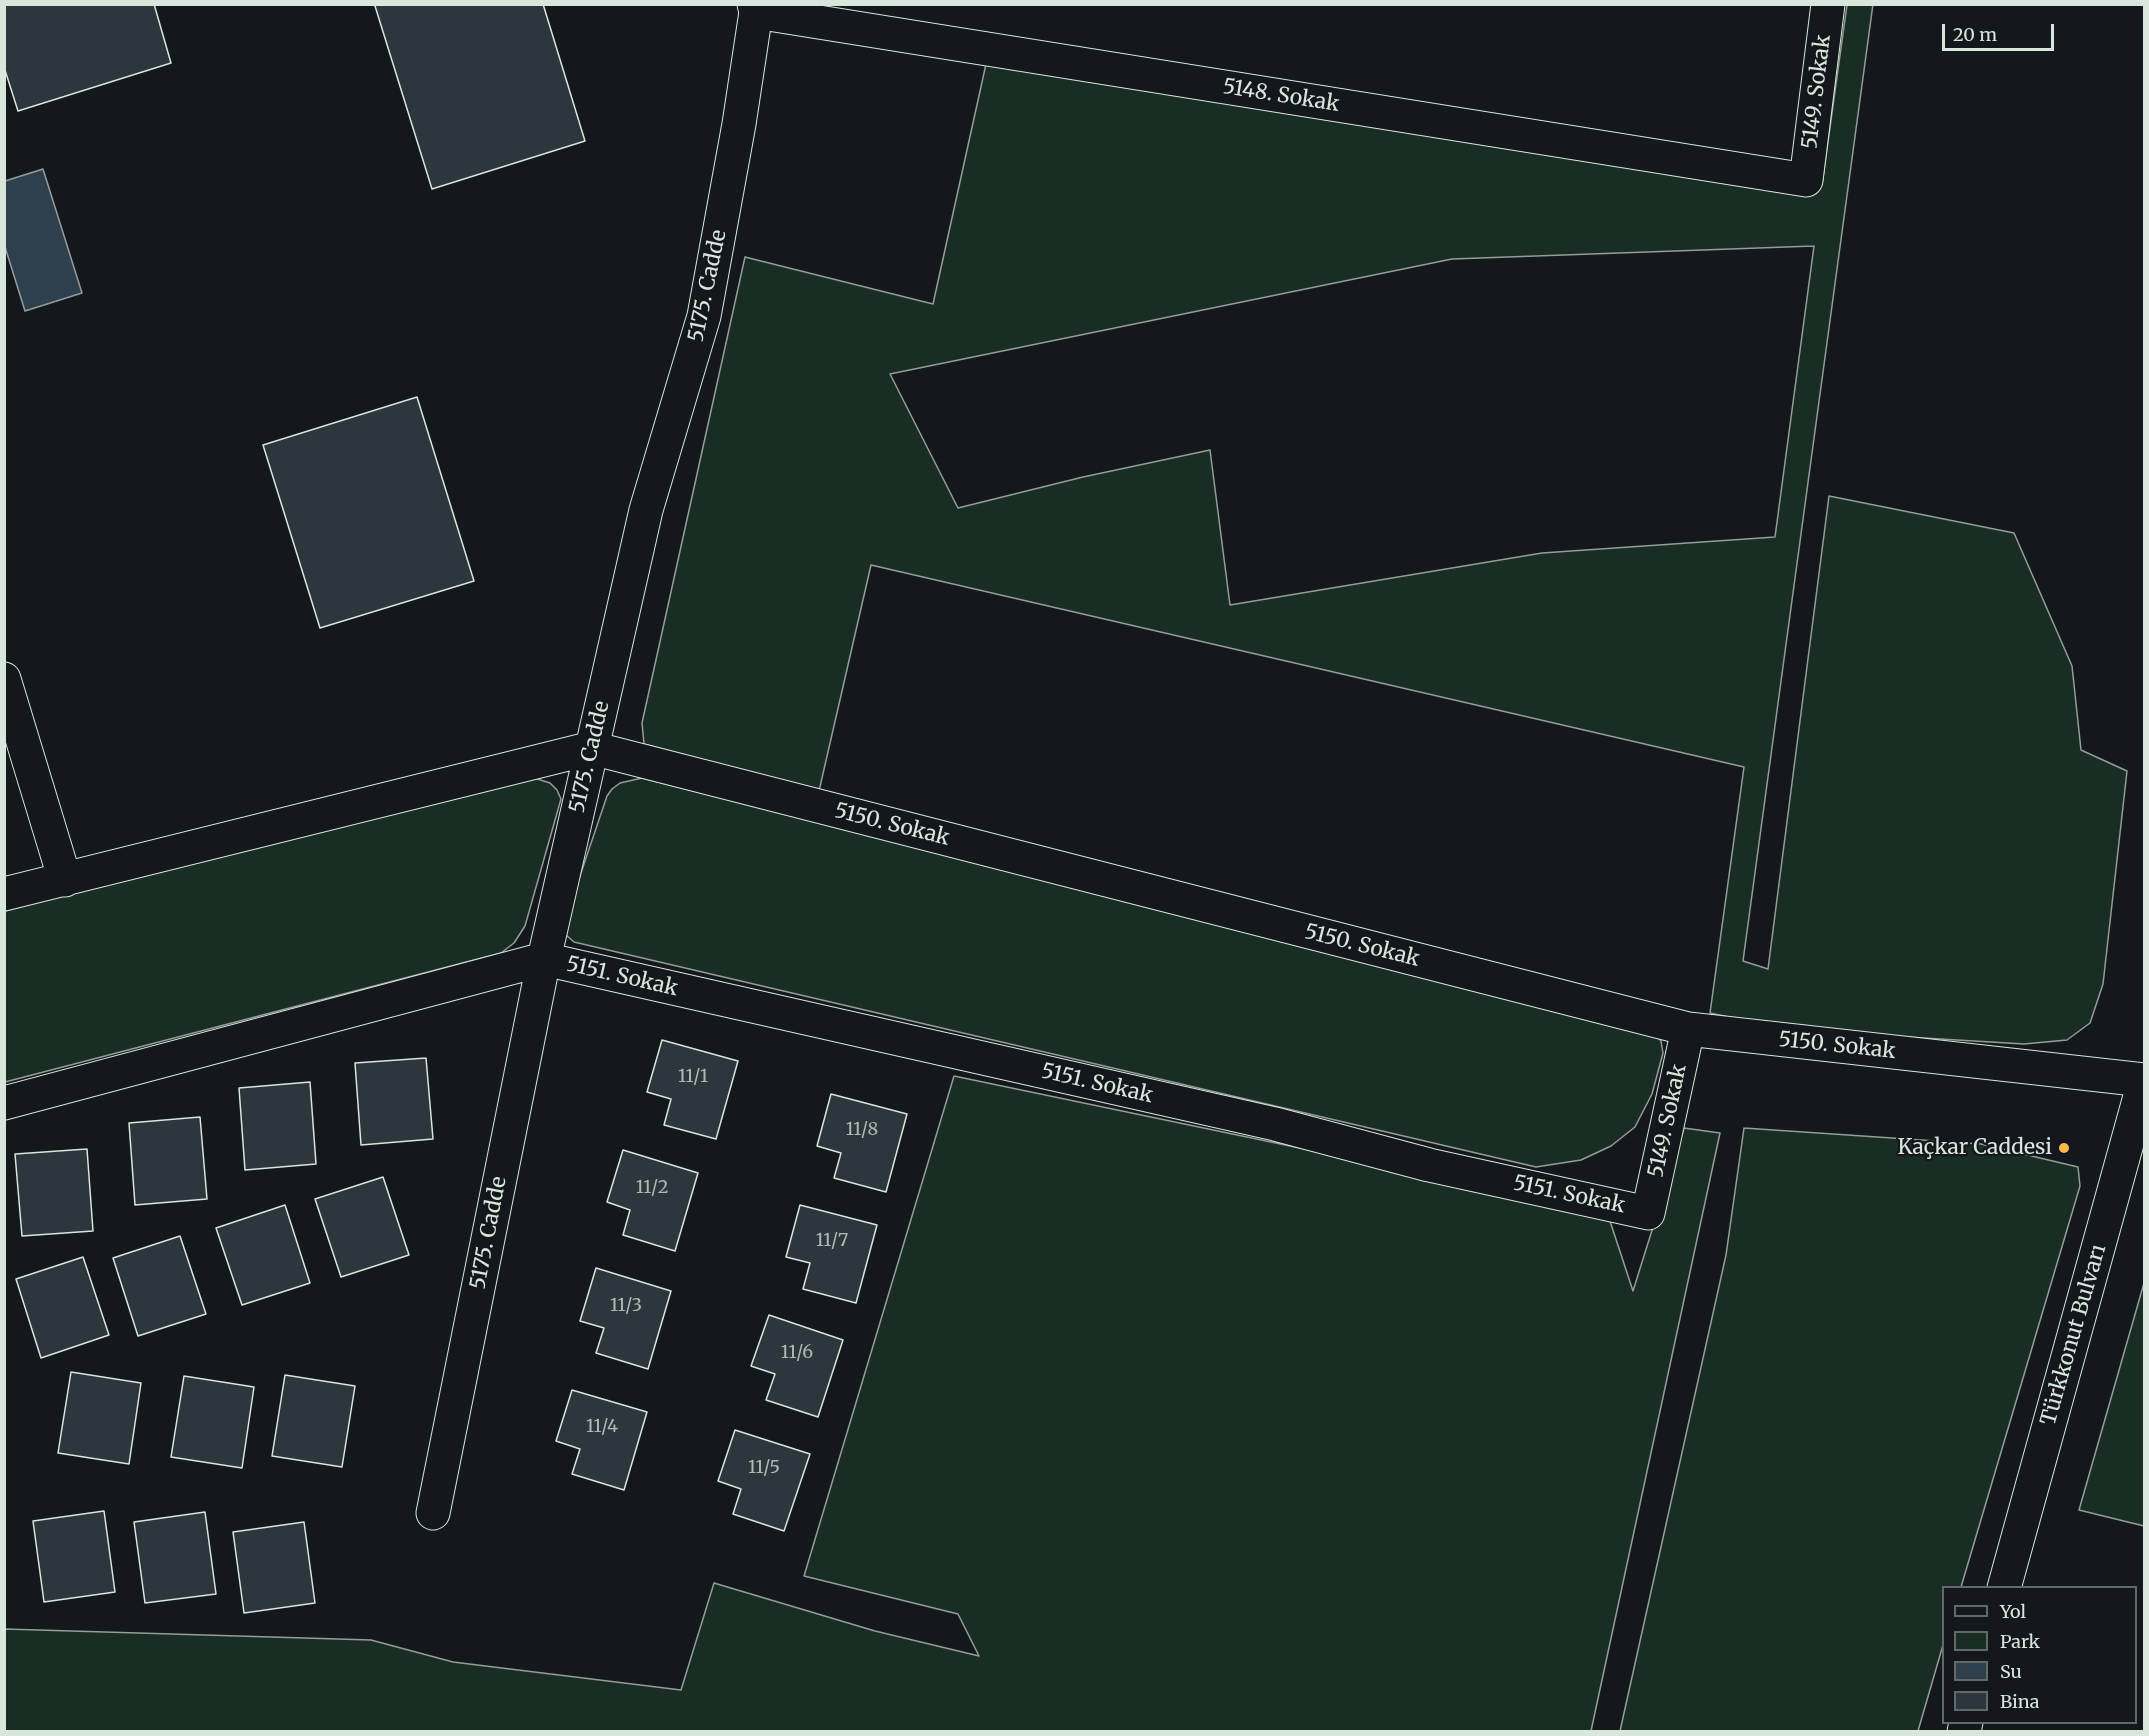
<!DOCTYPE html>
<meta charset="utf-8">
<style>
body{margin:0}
#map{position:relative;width:2149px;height:1736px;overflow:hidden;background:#14181c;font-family:Merriweather,serif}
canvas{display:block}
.frame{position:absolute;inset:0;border:6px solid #d8e6dc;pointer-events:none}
.legend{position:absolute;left:1942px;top:1586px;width:195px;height:138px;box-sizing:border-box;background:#14181c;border:2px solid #626a69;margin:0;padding:8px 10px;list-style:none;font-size:18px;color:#d8e6dc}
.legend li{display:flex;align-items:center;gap:12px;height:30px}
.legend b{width:30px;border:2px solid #626a69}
.scale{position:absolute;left:1942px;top:24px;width:112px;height:27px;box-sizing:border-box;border:3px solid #d8e6dc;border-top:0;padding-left:8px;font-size:18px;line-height:21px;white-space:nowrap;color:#d8e6dc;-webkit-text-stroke:4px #14181c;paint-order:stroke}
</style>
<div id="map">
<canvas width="2149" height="1736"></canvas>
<div class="frame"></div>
<ul class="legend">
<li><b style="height:8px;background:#14181c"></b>Yol</li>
<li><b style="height:16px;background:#1a2d24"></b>Park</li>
<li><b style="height:16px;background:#2f3f4d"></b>Su</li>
<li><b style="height:16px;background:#2c363c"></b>Bina</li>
</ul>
<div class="scale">20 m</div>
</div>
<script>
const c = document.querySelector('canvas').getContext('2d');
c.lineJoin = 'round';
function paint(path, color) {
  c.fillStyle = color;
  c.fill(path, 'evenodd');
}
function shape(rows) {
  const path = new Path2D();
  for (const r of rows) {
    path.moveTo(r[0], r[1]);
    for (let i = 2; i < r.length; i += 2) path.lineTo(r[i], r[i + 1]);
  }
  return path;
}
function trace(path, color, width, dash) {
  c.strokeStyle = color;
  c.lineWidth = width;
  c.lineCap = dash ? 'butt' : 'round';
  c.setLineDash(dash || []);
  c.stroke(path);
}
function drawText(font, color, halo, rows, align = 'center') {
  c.font = font + ' Merriweather,serif';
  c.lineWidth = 4.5;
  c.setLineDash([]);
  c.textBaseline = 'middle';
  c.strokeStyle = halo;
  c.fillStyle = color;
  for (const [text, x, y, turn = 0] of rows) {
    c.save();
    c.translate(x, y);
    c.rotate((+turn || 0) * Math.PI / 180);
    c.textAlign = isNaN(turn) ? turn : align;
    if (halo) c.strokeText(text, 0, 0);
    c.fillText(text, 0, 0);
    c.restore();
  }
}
const green = shape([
 [1873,4,1743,961,1768,969,1829,496,2014,533,2072,666,2081,750,2127,771,2103,984,2090,1023,2067,1040,2024,1044,1790,1030,1710,1013,1744,767,871,565,819,791,644,744,642,723,745,257,933,304,986,64,1822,185,1847,5,1873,4],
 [1814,246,1775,537,1542,553,1230,605,1210,450,1083,477,958,508,890,374,1452,259,1814,246],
 [510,776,531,777,550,783,557,790,561,799,525,926,514,943,501,953,5,1082,5,911,510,776],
 [642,778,1653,1032,1661,1041,1663,1053,1652,1094,1635,1127,1611,1146,1581,1160,1536,1167,574,942,566,935,563,926,607,796,612,789,620,783,642,778],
 [954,1076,1607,1212,1633,1291,1684,1128,1720,1133,1591,1731,5,1732,5,1629,371,1640,453,1662,681,1690,714,1583,875,1631,979,1656,958,1614,804,1576,954,1076],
 [1744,1128,1981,1144,2078,1167,2080,1186,1961,1587,1944,1588,1943,1645,1918,1731,1620,1731,1726,1255,1744,1128],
 [2144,1283,2144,1526,2079,1510,2144,1283]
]);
paint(green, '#1a2d24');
trace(green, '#939e99', 1.5);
const water = shape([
 [43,169,82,293,25,311,5,247,5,181,43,169]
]);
paint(water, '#2f3f4d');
trace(water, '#939e99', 1.5);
const building = shape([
 [4,4,154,4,171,63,18,111,4,67,4,4],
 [378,4,543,4,585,141,432,189,375,6,378,4],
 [417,397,474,581,320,628,263,445,417,397],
 [662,1040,738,1061,716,1139,664,1125,671,1099,647,1092,662,1040],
 [426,1058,433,1139,361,1145,355,1063,426,1058],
 [310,1082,316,1164,245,1170,239,1088,310,1082],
 [831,1094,907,1114,886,1192,834,1178,841,1153,817,1146,831,1094],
 [200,1117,207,1199,135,1205,129,1123,200,1117],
 [87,1149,93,1231,22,1236,15,1154,87,1149],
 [623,1150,698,1173,675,1251,623,1235,630,1210,607,1202,623,1150],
 [383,1177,409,1255,341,1277,315,1199,383,1177],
 [285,1205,310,1283,242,1305,216,1228,285,1205],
 [800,1205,877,1225,856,1303,803,1289,810,1263,786,1257,800,1205],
 [180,1236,206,1314,138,1336,113,1258,180,1236],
 [83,1257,109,1335,41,1358,16,1279,83,1257],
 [596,1268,671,1291,648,1369,596,1353,604,1328,580,1321,596,1268],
 [769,1315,843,1340,818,1417,766,1400,775,1374,751,1366,769,1315],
 [71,1372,141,1383,129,1464,58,1453,71,1372],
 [285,1375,355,1386,342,1467,272,1456,285,1375],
 [184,1376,254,1387,242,1468,171,1457,184,1376],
 [572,1390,647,1412,624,1490,572,1474,580,1449,556,1441,572,1390],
 [735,1430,810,1454,784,1531,733,1514,741,1489,718,1481,735,1430],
 [104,1511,115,1592,44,1602,33,1521,104,1511],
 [205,1512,216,1594,145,1603,134,1522,205,1512],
 [304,1522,315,1603,244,1613,233,1532,304,1522]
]);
paint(building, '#2c363c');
trace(building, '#d8e6dc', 1.5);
const street = shape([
 [756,12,1806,180,1828,4],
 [4,679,65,880],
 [4,894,592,748,1688,1029,2144,1080],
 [4,1103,544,959,1275,1124,1429,1165,1648,1213,1688,1029],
 [433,1513,544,959,646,510,704,316,739,124,756,12,754,4]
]);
const secondary = shape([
 [2004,1588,2144,1082],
 [1964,1732,1966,1722]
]);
trace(street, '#d8e6dc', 35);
trace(secondary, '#d8e6dc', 35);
trace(street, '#14181c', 33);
trace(secondary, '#14181c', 33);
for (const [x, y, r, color] of [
 [2064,1148,6,"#ffb74d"]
]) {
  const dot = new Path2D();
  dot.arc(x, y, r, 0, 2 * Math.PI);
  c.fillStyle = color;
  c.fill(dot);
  trace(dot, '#14181c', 2);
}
drawText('18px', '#adbab4', null, [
 ["11/1",693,1077],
 ["11/8",862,1130],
 ["11/2",652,1188],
 ["11/7",832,1241],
 ["11/3",626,1306],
 ["11/6",797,1353],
 ["11/4",602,1427],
 ["11/5",764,1468]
]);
drawText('21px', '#d8e6dc', '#14181c', [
 ["5149. Sokak",1817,92,-83],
 ["5148. Sokak",1281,96,9],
 ["5175. Cadde",708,286,-78],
 ["5175. Cadde",590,757,-77],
 ["5150. Sokak",892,825,14],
 ["5150. Sokak",1362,946,14],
 ["5151. Sokak",622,977,13],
 ["5150. Sokak",1837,1046,6],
 ["5151. Sokak",1097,1084,13],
 ["5149. Sokak",1668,1121,-78],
 ["5151. Sokak",1569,1195,12],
 ["5175. Cadde",489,1233,-79],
 ["Türkkonut Bulvarı",2074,1335,-74]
]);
drawText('21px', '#d8e6dc', '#14181c', [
 ["Kaçkar Caddesi",2052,1148]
], 'right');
</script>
